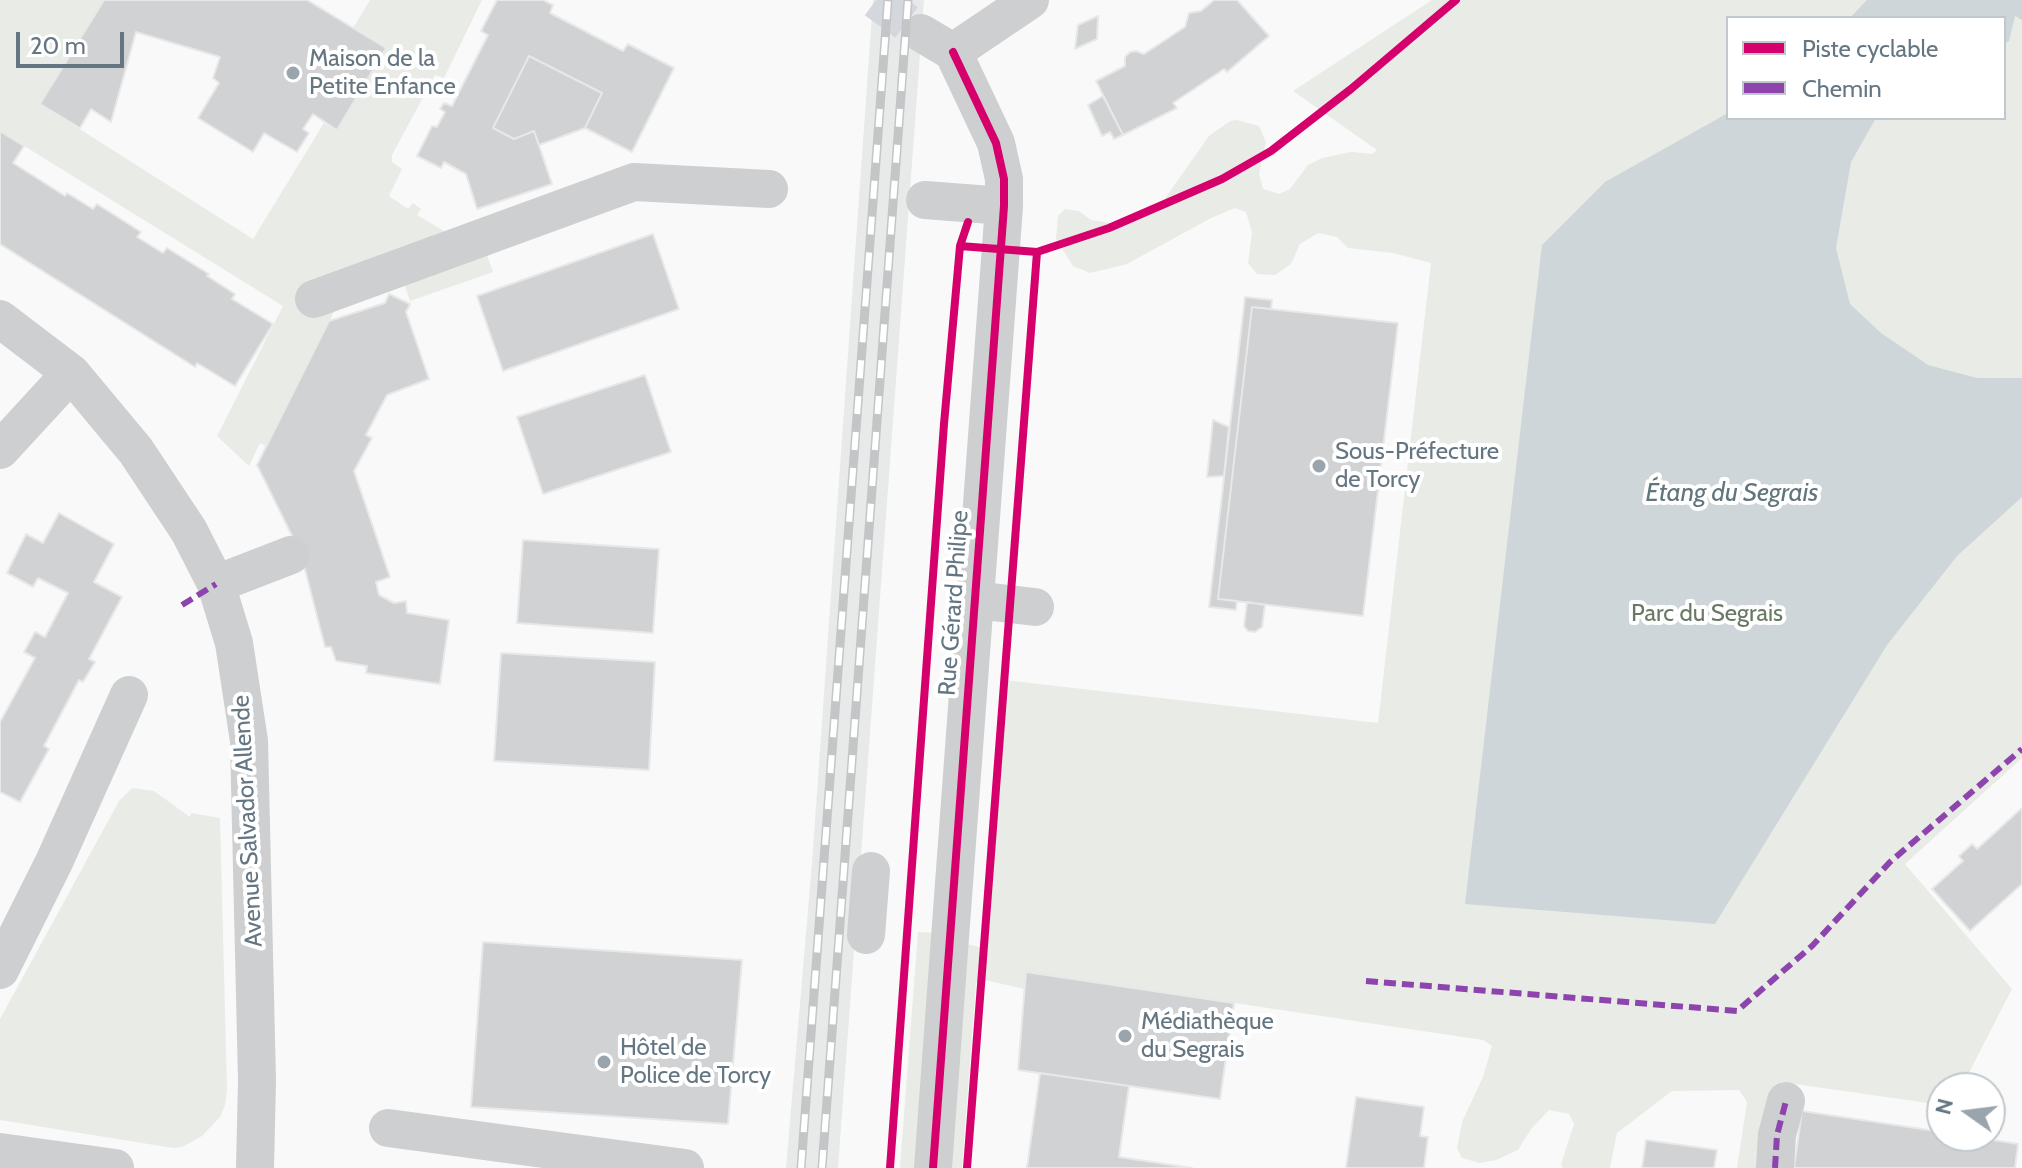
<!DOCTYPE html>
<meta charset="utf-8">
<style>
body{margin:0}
#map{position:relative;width:2022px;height:1168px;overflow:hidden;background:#f9f9f9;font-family:Cabin,sans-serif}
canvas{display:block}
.legend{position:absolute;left:1726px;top:16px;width:280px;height:104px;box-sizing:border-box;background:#fff;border:2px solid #c1c8cd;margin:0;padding:10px 14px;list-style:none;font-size:24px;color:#657683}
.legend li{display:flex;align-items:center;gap:16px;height:40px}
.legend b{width:40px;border:2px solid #c1c8cd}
.north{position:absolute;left:1926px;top:1072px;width:80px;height:80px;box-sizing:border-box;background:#fff;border:2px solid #c1c8cd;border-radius:50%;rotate:284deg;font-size:22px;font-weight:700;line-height:32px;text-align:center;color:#657683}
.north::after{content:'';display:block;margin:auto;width:28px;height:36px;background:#99a4ac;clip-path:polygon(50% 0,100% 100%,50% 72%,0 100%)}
.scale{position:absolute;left:16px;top:32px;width:108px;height:36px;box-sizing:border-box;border:4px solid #657683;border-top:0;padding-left:10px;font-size:24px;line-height:28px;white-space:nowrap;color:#657683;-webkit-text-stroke:6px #fff;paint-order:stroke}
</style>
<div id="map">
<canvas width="2022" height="1168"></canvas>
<ul class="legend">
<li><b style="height:10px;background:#d6006c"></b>Piste cyclable</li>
<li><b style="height:10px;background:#8e44ad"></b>Chemin</li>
</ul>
<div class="north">N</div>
<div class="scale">20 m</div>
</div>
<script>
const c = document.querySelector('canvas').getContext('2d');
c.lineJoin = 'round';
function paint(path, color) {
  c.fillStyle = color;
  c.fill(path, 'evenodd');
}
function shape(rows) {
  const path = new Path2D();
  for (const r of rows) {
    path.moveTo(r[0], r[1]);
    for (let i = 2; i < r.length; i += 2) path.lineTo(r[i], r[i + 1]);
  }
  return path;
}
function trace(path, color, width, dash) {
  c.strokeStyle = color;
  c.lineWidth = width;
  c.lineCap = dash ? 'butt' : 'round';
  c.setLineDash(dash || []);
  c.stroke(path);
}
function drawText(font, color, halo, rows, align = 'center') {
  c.font = font + ' Cabin,sans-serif';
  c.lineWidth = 8;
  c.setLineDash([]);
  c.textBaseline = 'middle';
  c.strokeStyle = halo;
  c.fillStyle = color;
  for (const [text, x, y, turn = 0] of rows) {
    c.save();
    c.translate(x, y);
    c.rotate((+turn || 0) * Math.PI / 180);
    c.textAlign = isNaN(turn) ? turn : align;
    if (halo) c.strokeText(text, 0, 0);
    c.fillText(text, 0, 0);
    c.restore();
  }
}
paint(shape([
 [873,0,924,0,838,1168,786,1168,812,863]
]), '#e8e9e9');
paint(shape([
 [0,0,104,0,40,104,253,239,324,123,337,130,353,28,370,0,482,0,444,78,435,75,392,155,392,162,402,169,389,196,408,209,413,203,421,209,417,215,444,231,450,232,477,228,493,272,410,301,404,283,337,306,266,446,260,443,249,466,217,436,283,306,0,131],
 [1432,0,2022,0,2022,758,1905,864,2012,989,1961,1088,1942,1088,1942,1105,1781,1082,1766,1168,1737,1168,1747,1102,1739,1090,1672,1091,1617,1133,1610,1168,1563,1168,1561,1164,1574,1124,1569,1114,1549,1110,1531,1129,1518,1150,1496,1160,1480,1163,1462,1158,1457,1148,1462,1122,1483,1077,1492,1046,1483,1040,1026,972,1024,989,981,979,976,983,962,1168,950,1168,966,944,984,948,1004,680,1378,723,1431,263,1393,253,1348,248,1337,237,1318,233,1300,244,1291,264,1275,275,1257,274,1248,263,1252,232,1246,212,1235,208,1211,218,1127,264,1090,273,1073,266,1056,239,1058,216,1065,209,1079,211,1091,220,1110,223,1128,221,1159,207,1209,136,1230,121,1237,120,1259,126,1266,142,1259,174,1263,189,1279,194,1290,189,1308,165,1322,158,1351,152,1372,154,1377,150,1293,91],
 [1728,18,2004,18,2004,118,1728,118],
 [132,788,154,791,190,817,191,813,220,818,227,1090,225,1105,220,1117,202,1136,182,1147,173,1148,0,1120,0,1019,119,801],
 [918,932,935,933,917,1168,900,1168]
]), '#e8ebe6');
paint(shape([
 [1867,0,2022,0,2022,20,2015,16,2009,41,2004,44,2004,18,1850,18],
 [1728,113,1728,118,1876,118,1851,162,1836,248,1850,304,1881,333,1928,365,1977,378,2022,378,2022,497,1957,556,1887,645,1715,924,1465,904,1542,245,1605,182]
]), '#ced6d9');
const building = shape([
 [104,0,307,0,386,48,337,130,313,114,303,129,309,133,297,152,264,133,253,152,198,118,219,83,213,78,220,57,136,32,111,122,91,109,80,128,40,104,104,0],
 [497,0,543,0,553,5,550,13,623,51,628,44,674,68,632,152,585,128,602,93,529,56,493,128,514,139,534,131,552,184,477,209,466,174,444,162,441,168,417,156,432,126,437,127,445,112,440,109,444,103,452,106,488,35,481,31,497,0],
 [1214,0,1237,0,1269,36,1227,72,1224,69,1173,103,1177,108,1123,135,1096,81,1125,66,1125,57,1130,52,1136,51,1144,54,1185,27,1189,13,1201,11,1214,0],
 [1098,16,1097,39,1075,49,1078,25,1098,16],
 [529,56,602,93,585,128,539,145,534,131,514,139,493,128,529,56],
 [1103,96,1123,135,1114,139,1110,132,1102,136,1088,105,1103,96],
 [0,131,24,146,13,163,65,196,67,193,93,209,97,204,141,232,137,237,163,253,167,248,209,274,207,276,235,294,232,299,273,324,235,386,197,363,195,367,0,244,0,131],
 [653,234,679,309,503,371,477,296,653,234],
 [389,294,410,304,406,312,429,379,387,395,366,435,372,438,354,471,390,577,376,582,379,595,394,603,406,601,407,613,449,620,440,684,366,673,367,666,336,661,331,647,325,647,301,554,257,465,329,321,385,303,389,294],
 [1245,297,1272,300,1271,309,1252,307,1218,599,1237,601,1236,610,1209,607,1245,297],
 [1252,307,1398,323,1363,616,1218,599,1252,307],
 [645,375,671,452,543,494,517,417,645,375],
 [1213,420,1229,427,1224,476,1207,477,1213,420],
 [59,513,114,544,94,582,122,597,89,659,95,662,83,682,79,680,44,746,49,749,20,802,0,792,0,722,35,658,24,652,35,632,45,637,68,593,38,578,33,587,7,573,26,534,43,543,59,513],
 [523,540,659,549,653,633,517,623,523,540],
 [1247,602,1265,605,1262,627,1255,632,1248,631,1244,626,1247,602],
 [501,653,655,662,649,770,494,761,501,653],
 [2022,808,2022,884,1970,931,1932,889,1963,861,1959,856,1972,844,1977,849,2022,808],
 [483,942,742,960,728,1124,471,1107,483,942],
 [1026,972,1234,1003,1220,1099,1018,1070,1026,972],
 [1040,1073,1129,1086,1119,1157,1192,1168,1027,1168,1040,1073],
 [1356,1097,1424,1107,1420,1136,1428,1137,1424,1168,1346,1168,1356,1097],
 [1802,1111,1942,1132,1942,1136,1968,1136,2018,1144,2015,1168,1794,1168,1802,1111],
 [1646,1140,1717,1150,1714,1168,1642,1168,1646,1140]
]);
paint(building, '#d0d2d3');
trace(building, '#e8e8e8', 2);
trace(shape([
 [876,0,921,33]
]), '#d4d8dc', 38, [38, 19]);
trace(shape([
 [921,33,953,52],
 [953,52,1030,0],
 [925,200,1004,206],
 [314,299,634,182,769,189],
 [0,319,71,373,136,451,189,531,216,584,234,643,249,741,257,1081,255,1168],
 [0,450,71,373],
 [216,584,291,555],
 [975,600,1035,607],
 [866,935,871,871],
 [0,970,54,862,129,695],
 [388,1128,685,1168],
 [0,1152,115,1168],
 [933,1168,1004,206,1004,179,996,143,953,52],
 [1775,1168,1777,1135,1786,1101]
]), '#cecfd0', 38);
const rail = shape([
 [801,1168,888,0],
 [822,1168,908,0]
]);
trace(rail, '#c3c5c6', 9);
trace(rail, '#fff', 6, [18]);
trace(shape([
 [182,605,216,584],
 [1366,981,1737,1011,1812,946,1890,862,2022,749],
 [1775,1168,1777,1135,1786,1101]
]), '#8e44ad', 6, [12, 6]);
trace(shape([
 [960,246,1037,252,1109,228,1222,179,1271,151,1351,89,1456,0],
 [890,1168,944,424,960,246,968,222],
 [933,1168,1004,206,1004,179,996,143,953,52],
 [967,1168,1037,252]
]), '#d6006c', 8);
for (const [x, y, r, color] of [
 [293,73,8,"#99a4ac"],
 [1319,466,8,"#99a4ac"],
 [1125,1036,8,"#99a4ac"],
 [604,1062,8,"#99a4ac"]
]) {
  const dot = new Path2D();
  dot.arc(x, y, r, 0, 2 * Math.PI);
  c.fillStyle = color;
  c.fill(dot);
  trace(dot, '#fff', 3);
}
drawText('24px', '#657683', '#fff', [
 ["Maison de la",309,59],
 ["Petite Enfance",309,87],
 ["Sous-Préfecture",1335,452],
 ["de Torcy",1335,480],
 ["Médiathèque",1141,1022],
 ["du Segrais",1141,1050],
 ["Hôtel de",620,1048],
 ["Police de Torcy",620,1076]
], 'left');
drawText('24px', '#657683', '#fff', [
 ["Rue Gérard Philipe",954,603,-86],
 ["Avenue Salvador Allende",248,821,-93]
]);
drawText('24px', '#687a64', '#fff', [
 ["Parc du Segrais",1707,614]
]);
drawText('italic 26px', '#60757c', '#fff', [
 ["Étang du Segrais",1732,493]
]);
</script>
